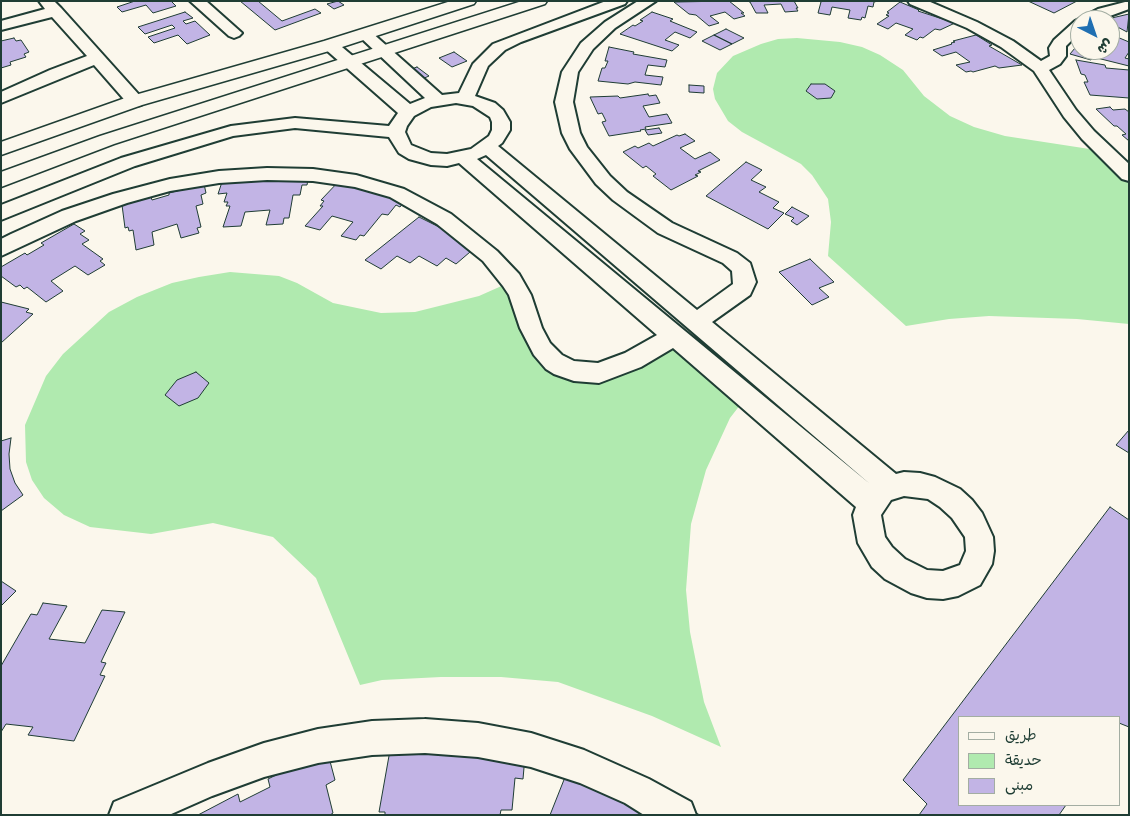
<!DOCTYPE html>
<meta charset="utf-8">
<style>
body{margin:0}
#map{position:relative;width:1130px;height:816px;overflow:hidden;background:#fbf7ec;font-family:"Indie Flower","Playpen Sans Arabic",sans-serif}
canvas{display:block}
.frame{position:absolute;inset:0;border:2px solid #1f3d34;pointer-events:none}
.legend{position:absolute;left:958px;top:716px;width:162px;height:90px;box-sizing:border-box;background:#fbf7ec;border:1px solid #a3ada2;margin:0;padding:6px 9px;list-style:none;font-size:15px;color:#1f3d34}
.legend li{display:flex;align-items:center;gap:10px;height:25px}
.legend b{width:25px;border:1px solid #a3ada2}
.north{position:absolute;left:1070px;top:10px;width:50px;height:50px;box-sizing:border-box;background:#fbf7ec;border:1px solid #a3ada2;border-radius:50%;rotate:139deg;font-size:14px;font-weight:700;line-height:20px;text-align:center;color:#1f3d34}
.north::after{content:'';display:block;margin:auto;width:18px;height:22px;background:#1f6fb2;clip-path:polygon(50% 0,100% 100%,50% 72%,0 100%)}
</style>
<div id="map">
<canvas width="1130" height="816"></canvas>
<div class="frame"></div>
<ul class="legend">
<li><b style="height:6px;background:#fbf7ec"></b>طريق</li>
<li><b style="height:14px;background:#b0eaaf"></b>حديقة</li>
<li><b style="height:14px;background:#c2b4e5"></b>مبنى</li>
</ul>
<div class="north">ش</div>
</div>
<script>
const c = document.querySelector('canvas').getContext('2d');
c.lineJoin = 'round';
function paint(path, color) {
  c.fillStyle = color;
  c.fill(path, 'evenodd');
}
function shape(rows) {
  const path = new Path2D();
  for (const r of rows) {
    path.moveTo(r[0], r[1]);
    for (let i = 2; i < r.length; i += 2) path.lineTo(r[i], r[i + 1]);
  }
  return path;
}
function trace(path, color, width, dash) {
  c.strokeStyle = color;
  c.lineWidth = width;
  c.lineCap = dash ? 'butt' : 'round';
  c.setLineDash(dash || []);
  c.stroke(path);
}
paint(shape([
 [797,38,840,42,862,47,880,55,903,70,924,96,950,116,974,127,1005,136,1096,150,1129,177,1129,324,1077,319,989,316,949,319,906,326,828,256,831,222,828,199,812,175,801,164,742,132,728,121,715,99,713,89,717,73,733,56,761,44,778,39],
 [230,272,279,276,297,283,333,303,381,313,415,312,479,296,506,284,534,333,563,359,607,367,684,339,747,396,730,418,706,470,691,524,686,590,690,632,704,702,721,747,652,716,558,682,501,677,441,677,382,680,360,685,316,578,273,537,213,523,151,534,90,527,64,515,44,498,32,480,26,462,25,425,46,376,63,354,109,312,137,297,172,283,199,277]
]), '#b0eaaf');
const building = shape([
 [135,1,171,1,176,6,153,13,146,5,122,12,117,7,135,1],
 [240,1,258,1,282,21,315,9,321,13,275,30,240,1],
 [338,1,344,5,334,9,327,4,338,1],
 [729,1,744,13,741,13,745,16,734,19,725,12,710,16,719,23,709,26,696,15,689,14,674,2,729,1],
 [747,1,794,1,798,8,796,8,798,11,785,12,781,4,764,5,768,13,756,13,750,2,747,1],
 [878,1,874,2,873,7,868,6,865,18,862,17,861,20,848,18,850,10,832,7,830,15,818,13,821,2,819,1,878,1],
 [1028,1,1077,1,1054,13,1028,1],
 [900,2,919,10,918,11,955,23,940,30,935,29,923,38,920,37,917,40,905,35,913,29,896,23,888,29,877,24,889,16,886,15,889,13,887,12,900,2],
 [185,12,193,18,183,21,186,24,195,21,210,35,187,44,178,35,154,43,148,37,175,28,172,25,145,34,138,27,185,12],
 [652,12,673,19,670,21,697,32,690,38,675,32,665,40,679,45,672,51,620,34,633,25,635,26,643,21,640,20,652,12],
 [1129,14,1127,32,1110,23,1110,20,1103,20,1129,14],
 [726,29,744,38,732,44,714,35,726,29],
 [1110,34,1129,42,1129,52,1125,58,1129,59,1129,66,1093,57,1091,60,1070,54,1080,42,1080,50,1110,50,1110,34],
 [714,35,732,44,720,50,702,41,714,35],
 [976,35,992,45,989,46,1022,65,999,68,995,66,973,72,971,71,966,72,956,65,970,62,956,52,942,56,933,50,952,44,951,43,955,42,953,41,976,35],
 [14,38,16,41,21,40,29,52,24,54,26,57,10,62,11,65,1,68,1,41,14,38],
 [609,47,634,52,633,54,667,60,665,67,648,65,645,75,663,77,661,85,635,82,628,84,598,81,602,68,605,68,608,61,605,61,609,47],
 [454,52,467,61,452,67,439,58,454,52],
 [1076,60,1105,65,1106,68,1129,70,1129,98,1090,95,1084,82,1088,82,1085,75,1081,74,1076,60],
 [417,67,429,76,413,83,401,73,417,67],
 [811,84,825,84,835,91,831,98,817,99,806,91,811,84],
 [689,85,704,86,704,93,689,92,689,85],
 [648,94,649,96,656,95,660,103,643,106,649,117,667,114,672,123,645,127,646,129,640,130,641,131,609,136,602,122,606,121,602,113,598,114,590,97,618,96,620,98,648,94],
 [1110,107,1113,110,1125,109,1129,112,1129,141,1122,135,1126,134,1117,126,1114,126,1096,109,1110,107],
 [659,128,662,133,648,135,645,130,659,128],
 [685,134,695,141,680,148,695,159,710,152,720,160,698,171,701,172,695,175,698,176,671,190,653,176,656,174,646,166,643,168,623,152,635,146,638,148,649,143,653,146,677,135,679,136,685,134],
 [746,162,762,170,751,180,766,187,759,192,779,202,773,208,784,213,768,229,706,196,746,162],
 [309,174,307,185,302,185,300,195,293,195,289,218,284,218,283,224,266,225,270,210,245,212,241,226,223,227,230,206,226,206,228,202,224,202,227,193,218,194,223,179,309,174],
 [341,179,408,196,400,207,396,205,388,215,382,214,364,236,360,235,356,240,341,236,353,222,332,216,320,230,305,226,323,206,320,206,324,201,321,200,341,179],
 [204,184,206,193,201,195,203,204,196,206,201,227,197,228,199,233,181,238,177,224,152,232,154,245,136,250,133,230,129,231,128,227,125,228,122,205,151,197,152,200,169,195,169,193,204,184],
 [792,207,809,216,797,225,791,221,794,218,785,214,792,207],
 [419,217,477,246,456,264,446,258,437,266,419,256,410,263,397,256,381,269,365,260,419,217],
 [74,224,85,231,80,234,89,240,82,244,103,259,100,261,105,265,88,275,75,266,51,281,63,291,46,302,27,287,24,289,20,285,16,287,1,276,1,267,25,253,27,255,44,245,41,243,74,224],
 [810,259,834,282,819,288,829,297,812,305,779,272,810,259],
 [1,302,29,309,26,312,33,314,1,343,1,302],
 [196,372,209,383,198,398,179,406,165,395,177,380,196,372],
 [1129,430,1129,453,1116,445,1129,430],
 [11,438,9,454,10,469,15,483,23,495,1,511,1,441,11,438],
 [1110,507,1129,520,1129,727,1119,723,1119,717,959,717,959,805,1066,805,1059,815,919,815,927,804,903,780,1110,507],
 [1,581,16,591,1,606,1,581],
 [43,603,67,606,49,639,85,643,102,610,125,612,101,662,106,663,100,675,105,676,74,741,28,735,33,727,6,724,1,732,1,666,31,614,37,615,43,603],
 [392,739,526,745,523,779,515,778,512,810,501,810,500,815,385,815,385,812,379,812,392,739],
 [327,750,335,780,326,785,333,813,330,815,198,815,238,794,240,802,270,787,268,779,327,750],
 [575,752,648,789,700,815,550,815,575,752]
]);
paint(building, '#c2b4e5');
trace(building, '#1f3d34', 1);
const minor = shape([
 [39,1,54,1,61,8,141,97,144,101,141,105,135,106,129,105,94,65,1,103,1,92,50,70,87,56,52,17,1,30,1,21,45,9,39,1],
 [190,1,206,1,242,33,239,36,234,38,229,36,190,1],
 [606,1,627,1,625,4,521,42,505,50,488,66,475,96,495,103,503,110,510,122,510,130,502,143,498,146,697,310,733,284,732,271,723,263,658,233,613,200,596,184,570,149,562,133,555,102,562,72,581,43,605,22,638,1,656,1,615,28,593,49,578,72,573,102,580,133,587,147,610,176,627,192,672,223,737,253,750,263,756,282,750,295,712,322,896,474,904,472,920,473,935,477,960,489,972,500,982,513,993,537,994,551,992,564,980,585,958,596,943,599,927,598,911,593,885,579,872,567,858,543,853,515,856,507,673,348,641,367,599,383,574,381,554,374,546,369,534,355,520,328,509,295,503,286,483,261,437,224,390,197,355,187,313,181,267,180,219,183,170,191,127,203,76,221,1,256,1,239,11,234,62,211,113,194,170,179,219,171,267,168,313,169,356,175,404,189,451,214,497,251,519,274,531,295,542,328,550,343,562,355,574,361,598,363,625,353,657,335,459,163,447,166,431,165,409,159,399,153,389,137,295,128,233,136,135,166,1,220,1,205,121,158,231,126,295,118,389,126,398,113,324,48,322,45,324,42,336,42,410,104,425,98,360,37,357,34,360,31,370,31,442,95,459,93,473,64,493,44,606,1],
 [456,103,473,106,490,117,492,122,492,130,489,136,471,149,447,154,431,153,411,145,405,132,407,126,414,116,431,107,456,103],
 [486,155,870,484,477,159,486,155],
 [904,496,928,499,940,507,952,518,965,537,966,551,960,565,943,571,927,570,905,559,892,547,885,537,881,515,891,500,904,496],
 [908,1,928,1,977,22,1013,41,1041,61,1050,56,1049,48,1054,40,1075,21,1098,9,1129,1,1129,9,1099,20,1080,20,1080,32,1066,46,1066,56,1060,64,1049,70,1076,110,1094,131,1129,164,1129,181,1122,179,1082,139,1064,117,1034,71,1001,47,967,28,910,4,908,1],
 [425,719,478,723,531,733,584,750,649,779,691,802,696,815,644,815,625,803,580,783,531,767,478,757,425,753,372,755,318,763,264,777,212,796,169,815,109,815,114,802,208,763,264,743,318,729,372,721,425,719]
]);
const tertiary = shape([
 [451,1,476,1,474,4,336,49,142,105,1,155,1,142,128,97,324,41,451,1],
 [522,1,547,1,545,4,114,144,1,187,1,172,100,136,522,1]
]);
trace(minor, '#1f3d34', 4);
trace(tertiary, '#1f3d34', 3);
paint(minor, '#fbf7ec');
paint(tertiary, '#fbf7ec');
</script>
